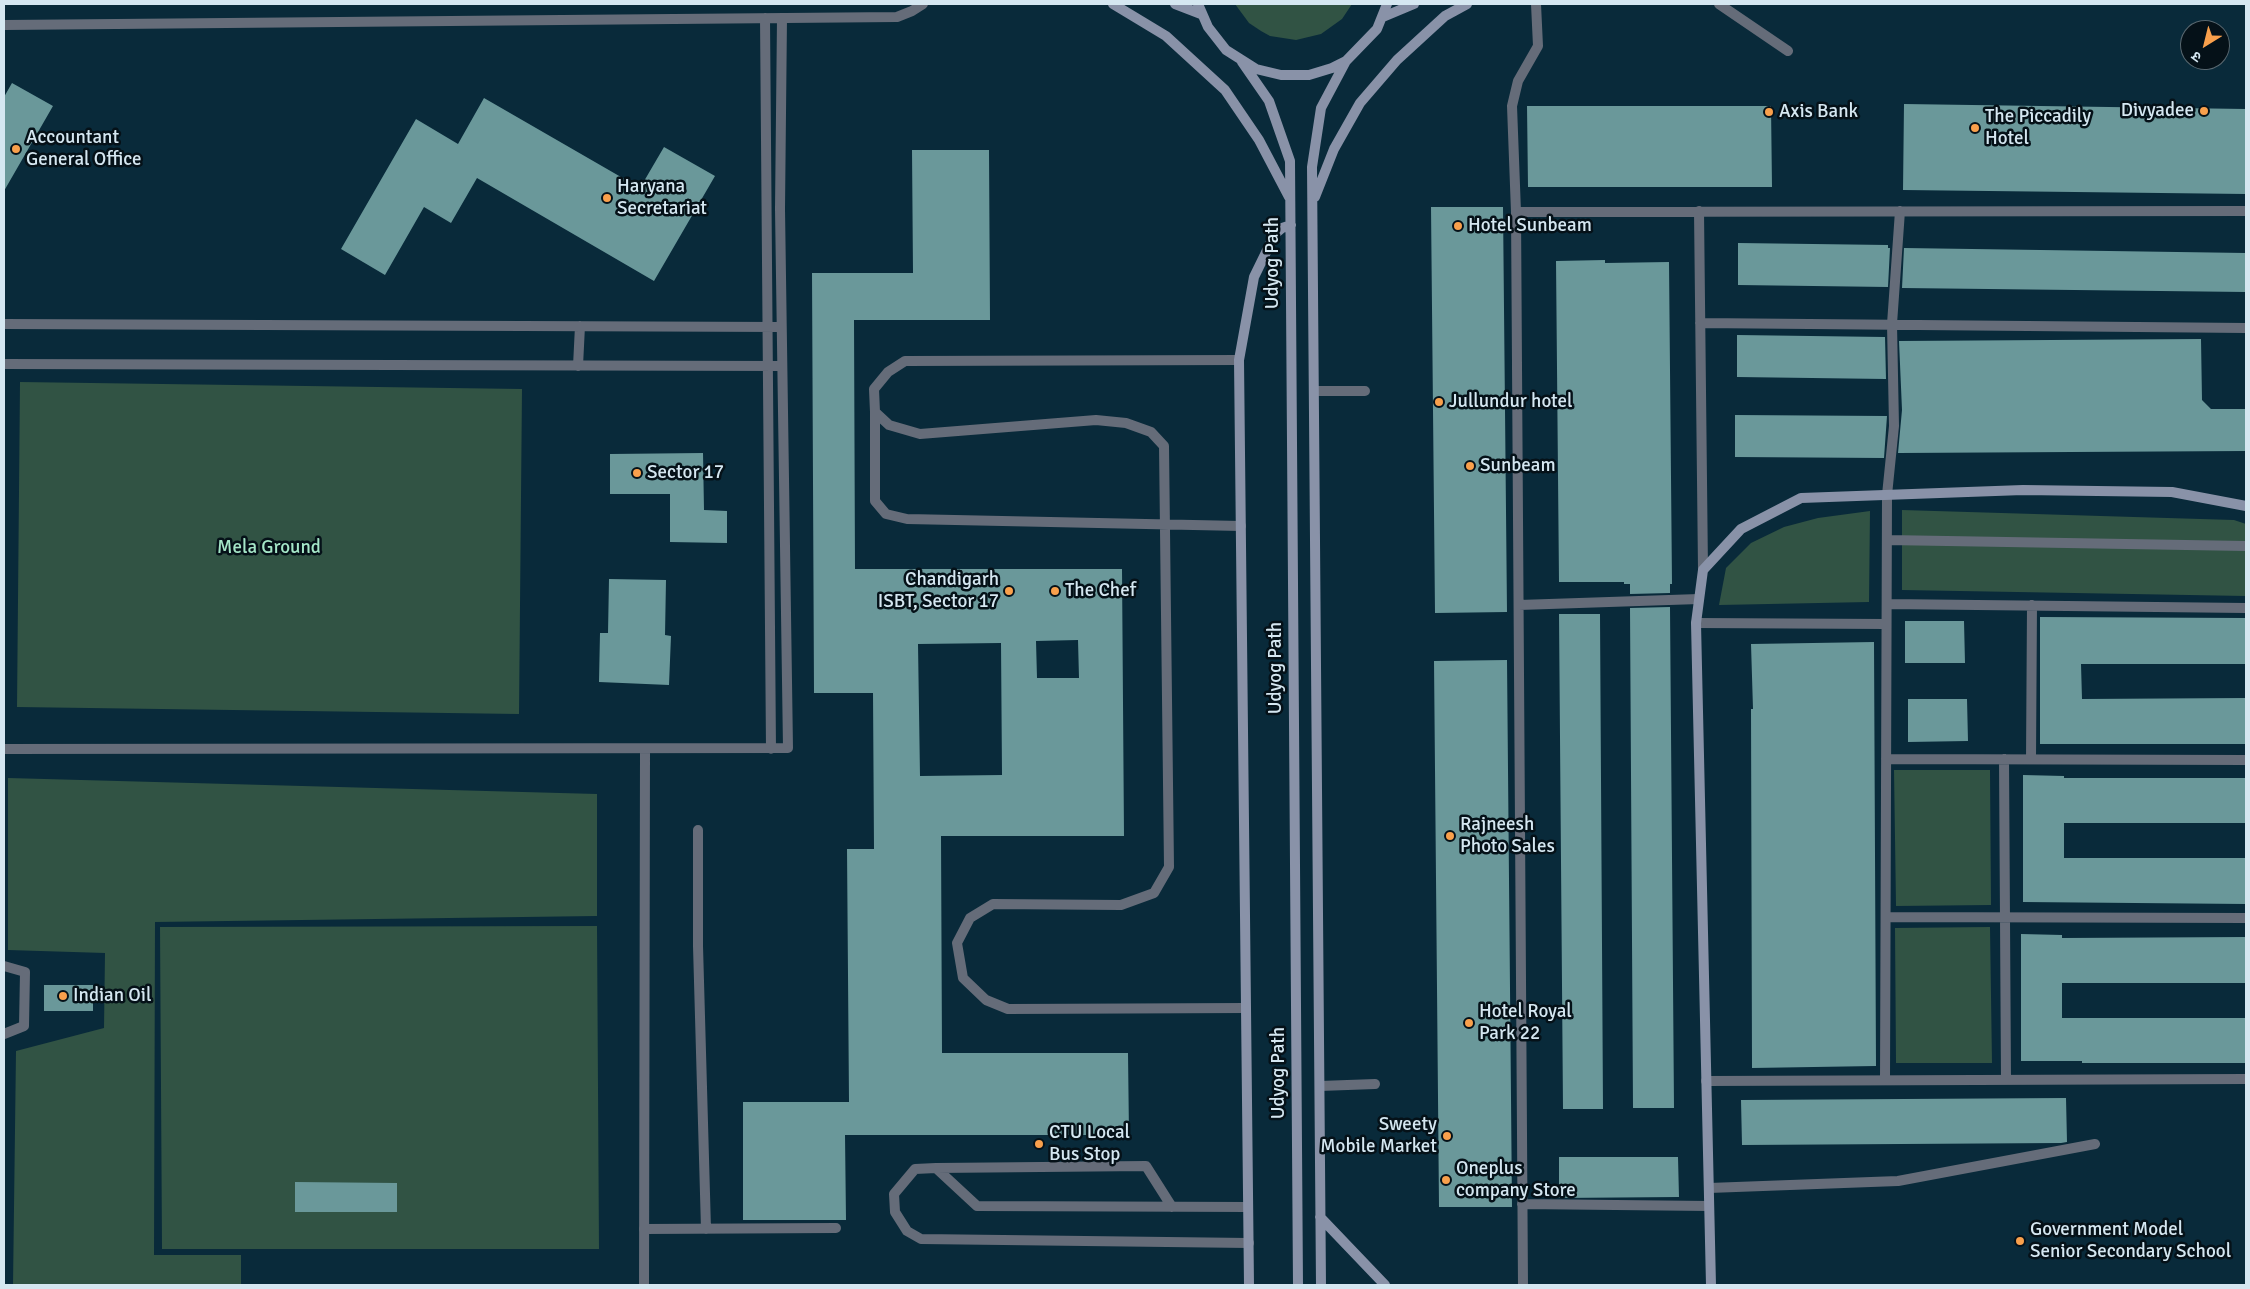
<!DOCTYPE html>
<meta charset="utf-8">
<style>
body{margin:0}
#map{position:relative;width:2250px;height:1289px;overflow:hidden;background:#092a3a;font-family:Signika,"Noto Sans Devanagari",sans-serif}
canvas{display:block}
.frame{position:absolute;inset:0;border:5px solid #d5e7f1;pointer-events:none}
.north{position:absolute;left:2180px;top:20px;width:50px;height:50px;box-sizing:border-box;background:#051118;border:1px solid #58676f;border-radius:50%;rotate:216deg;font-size:14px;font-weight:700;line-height:20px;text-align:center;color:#d5e7f1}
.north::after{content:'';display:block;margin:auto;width:18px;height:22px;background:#f9a04c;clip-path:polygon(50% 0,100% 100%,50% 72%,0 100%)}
</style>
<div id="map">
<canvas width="2250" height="1289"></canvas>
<div class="frame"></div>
<div class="north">उ</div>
</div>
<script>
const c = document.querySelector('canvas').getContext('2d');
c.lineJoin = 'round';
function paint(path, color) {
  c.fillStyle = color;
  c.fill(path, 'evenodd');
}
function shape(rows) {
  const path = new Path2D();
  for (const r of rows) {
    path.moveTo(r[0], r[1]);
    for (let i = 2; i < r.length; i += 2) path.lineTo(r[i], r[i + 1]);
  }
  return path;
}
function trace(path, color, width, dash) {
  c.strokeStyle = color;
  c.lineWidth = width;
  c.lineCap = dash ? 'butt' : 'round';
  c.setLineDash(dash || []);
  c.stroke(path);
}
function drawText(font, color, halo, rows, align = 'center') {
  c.font = font + ' Signika,sans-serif';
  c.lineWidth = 5;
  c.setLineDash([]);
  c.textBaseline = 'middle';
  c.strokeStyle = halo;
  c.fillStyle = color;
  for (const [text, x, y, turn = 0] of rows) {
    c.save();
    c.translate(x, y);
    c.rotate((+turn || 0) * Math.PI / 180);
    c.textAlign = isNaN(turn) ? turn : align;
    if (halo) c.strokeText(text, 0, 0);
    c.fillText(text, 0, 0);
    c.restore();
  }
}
paint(shape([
 [1235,4,1352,4,1342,19,1321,34,1296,40,1270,36,1261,31,1249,23],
 [20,382,522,389,519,714,17,707],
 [1902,510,2234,520,2246,524,2246,596,1902,590],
 [1870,511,1869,602,1719,605,1726,568,1751,543,1784,527,1818,518],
 [1894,770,1990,770,1991,905,1896,906],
 [8,778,597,794,597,916,155,922,154,1255,241,1255,241,1285,13,1285,16,1051,104,1028,105,953,8,950],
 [597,926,599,1249,162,1249,160,927],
 [1990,927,1992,1063,1896,1063,1895,928]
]), '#315344');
paint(shape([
 [12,83,53,106,4,191,4,97],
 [484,98,640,188,664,147,715,176,654,281,477,178,451,223,424,207,385,275,341,249,416,119,458,144],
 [1904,104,2246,109,2246,194,1903,190],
 [1527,106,1771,106,1772,187,1528,187],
 [912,150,989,150,990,320,854,320,855,569,1122,569,1124,836,941,836,942,1053,1128,1053,1129,1135,845,1135,846,1220,743,1220,743,1102,849,1102,847,849,874,849,873,693,814,693,812,273,913,273],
 [1078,640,1079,678,1037,678,1036,641],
 [1001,643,1002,775,920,776,918,644],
 [1431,207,1503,207,1507,612,1435,613],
 [1738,243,1888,245,1888,248,1890,248,1888,287,1738,285],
 [1904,248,2246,253,2246,292,1902,288],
 [1605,260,1605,263,1669,262,1672,584,1670,584,1670,593,1630,594,1630,584,1624,584,1624,582,1559,582,1556,261],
 [1737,335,1885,337,1886,379,1737,377],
 [2201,339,2202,400,2211,409,2246,409,2246,451,1898,453,1902,410,1899,341],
 [1735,415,1887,416,1884,458,1735,457],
 [703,453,704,510,727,511,727,543,670,542,670,494,610,494,610,454],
 [609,579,666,580,665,635,671,636,669,685,599,682,600,633,608,633],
 [1670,607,1674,1108,1633,1108,1630,608],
 [1559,614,1600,614,1603,1109,1563,1109],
 [2040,617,2246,618,2246,664,2081,664,2082,699,2246,698,2246,744,2040,744],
 [1905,621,1964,621,1965,663,1905,663],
 [1874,642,1876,1066,1752,1068,1751,709,1753,709,1751,644],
 [1507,660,1512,1207,1439,1207,1434,661],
 [1908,699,1967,699,1968,741,1908,742],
 [2023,775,2064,776,2064,778,2246,778,2246,823,2064,823,2064,858,2246,858,2246,904,2023,902],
 [2021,934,2062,935,2062,938,2246,937,2246,983,2062,983,2062,1018,2246,1018,2246,1063,2082,1063,2082,1061,2021,1061],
 [44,985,93,985,93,1011,44,1011],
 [2066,1098,2067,1142,2061,1143,1742,1145,1741,1100],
 [1559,1157,1678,1157,1679,1197,1559,1198],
 [295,1182,397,1183,397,1212,295,1212]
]), '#6a989a');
trace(shape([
 [1719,4,1788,51],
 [1516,212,1512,106,1518,81,1538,46,1536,4],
 [1239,360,905,361,888,372,874,389,875,412,889,425,920,434,1096,420,1126,423,1151,432,1164,446,1169,867,1154,893,1121,905,993,904,970,918,957,943,963,978,986,1000,1008,1009,1246,1008],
 [1314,391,1365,391],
 [875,412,875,501,886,514,907,519,1241,526],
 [698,830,698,946,706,1229],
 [4,966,25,972,24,1026,4,1034],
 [1320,1086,1375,1084],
 [936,1168,1146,1166,1172,1207],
 [1248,1207,977,1206,936,1168,915,1169,894,1194,895,1212,907,1231,921,1239,1249,1243],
 [644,1229,836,1228]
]), '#656c79', 10);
trace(shape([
 [765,18,771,749],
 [4,25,897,17,912,11,923,4],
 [1699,211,1703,570],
 [1700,323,2246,328],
 [4,324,781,327],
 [4,364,782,366],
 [578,366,580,326],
 [1887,540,2246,546],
 [1887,604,2246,608],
 [1519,605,1699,599],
 [1696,623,1886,624],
 [4,749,788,748,780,209,782,18],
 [1886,759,2246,760],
 [2004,759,2006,1080],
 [2031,759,2032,605],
 [1886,917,2246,918],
 [1885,1080,1887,495,1894,426,1892,324,1900,211],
 [1706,1081,2246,1079],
 [1709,1188,1898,1181,2095,1144],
 [1522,1204,1709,1206],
 [644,1285,645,749],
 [1523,1285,1516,212,2246,211]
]), '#656c79', 10);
trace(shape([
 [1113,4,1166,36,1225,90,1259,140,1289,197],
 [1175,4,1201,14],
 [1198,4,1208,27,1226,50,1256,69,1281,75,1309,75,1332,68,1346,61,1377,29,1387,4],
 [1383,17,1414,4],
 [1242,62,1269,101,1290,161,1298,1285],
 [1315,197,1334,149,1360,103,1397,60,1445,16,1467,4],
 [1320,1217,1385,1285],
 [1249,1285,1239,360,1254,277,1275,234,1282,228,1291,225],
 [1321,1285,1312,167,1321,108,1346,61],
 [1711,1285,1696,623,1703,570,1741,529,1801,498,2023,490,2172,492,2246,506]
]), '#8992a8', 10);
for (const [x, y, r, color] of [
 [2204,111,5,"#f9a04c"],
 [1769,112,5,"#f9a04c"],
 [1975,128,5,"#f9a04c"],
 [16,149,5,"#f9a04c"],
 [607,198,5,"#f9a04c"],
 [1458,226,5,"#f9a04c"],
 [1439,402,5,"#f9a04c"],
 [1470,466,5,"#f9a04c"],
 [637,473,5,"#f9a04c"],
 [1009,591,5,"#f9a04c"],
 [1055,591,5,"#f9a04c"],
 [1450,836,5,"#f9a04c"],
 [63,996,5,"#f9a04c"],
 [1469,1023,5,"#f9a04c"],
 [1447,1136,5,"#f9a04c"],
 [1039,1144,5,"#f9a04c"],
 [1446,1180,5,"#f9a04c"],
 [2020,1241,5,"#f9a04c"]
]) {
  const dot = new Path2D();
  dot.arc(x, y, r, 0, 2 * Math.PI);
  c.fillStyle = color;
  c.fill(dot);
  trace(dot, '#051118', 2);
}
drawText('19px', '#d5e7f1', '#051118', [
 ["Divyadee",2194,111,"right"],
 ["Axis Bank",1779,112],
 ["The Piccadily",1985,117],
 ["Hotel",1985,139],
 ["Accountant",26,138],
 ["General Office",26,160],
 ["Haryana",617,187],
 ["Secretariat",617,209],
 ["Hotel Sunbeam",1468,226],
 ["Jullundur hotel",1449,402],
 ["Sunbeam",1480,466],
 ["Sector 17",647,473],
 ["Chandigarh",999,580,"right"],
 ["ISBT, Sector 17",999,602,"right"],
 ["The Chef",1065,591],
 ["Rajneesh",1460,825],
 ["Photo Sales",1460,847],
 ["Indian Oil",73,996],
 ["Hotel Royal",1479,1012],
 ["Park 22",1479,1034],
 ["Sweety",1437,1125,"right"],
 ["Mobile Market",1437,1147,"right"],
 ["CTU Local",1049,1133],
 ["Bus Stop",1049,1155],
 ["Oneplus",1456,1169],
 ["company Store",1456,1191],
 ["Government Model",2030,1230],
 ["Senior Secondary School",2030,1252]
], 'left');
drawText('19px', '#d5e7f1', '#051118', [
 ["Udyog Path",1273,263,-90],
 ["Udyog Path",1276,668,-90],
 ["Udyog Path",1279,1073,-90]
]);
drawText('19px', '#a5e7c8', '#051118', [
 ["Mela Ground",269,548]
]);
</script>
